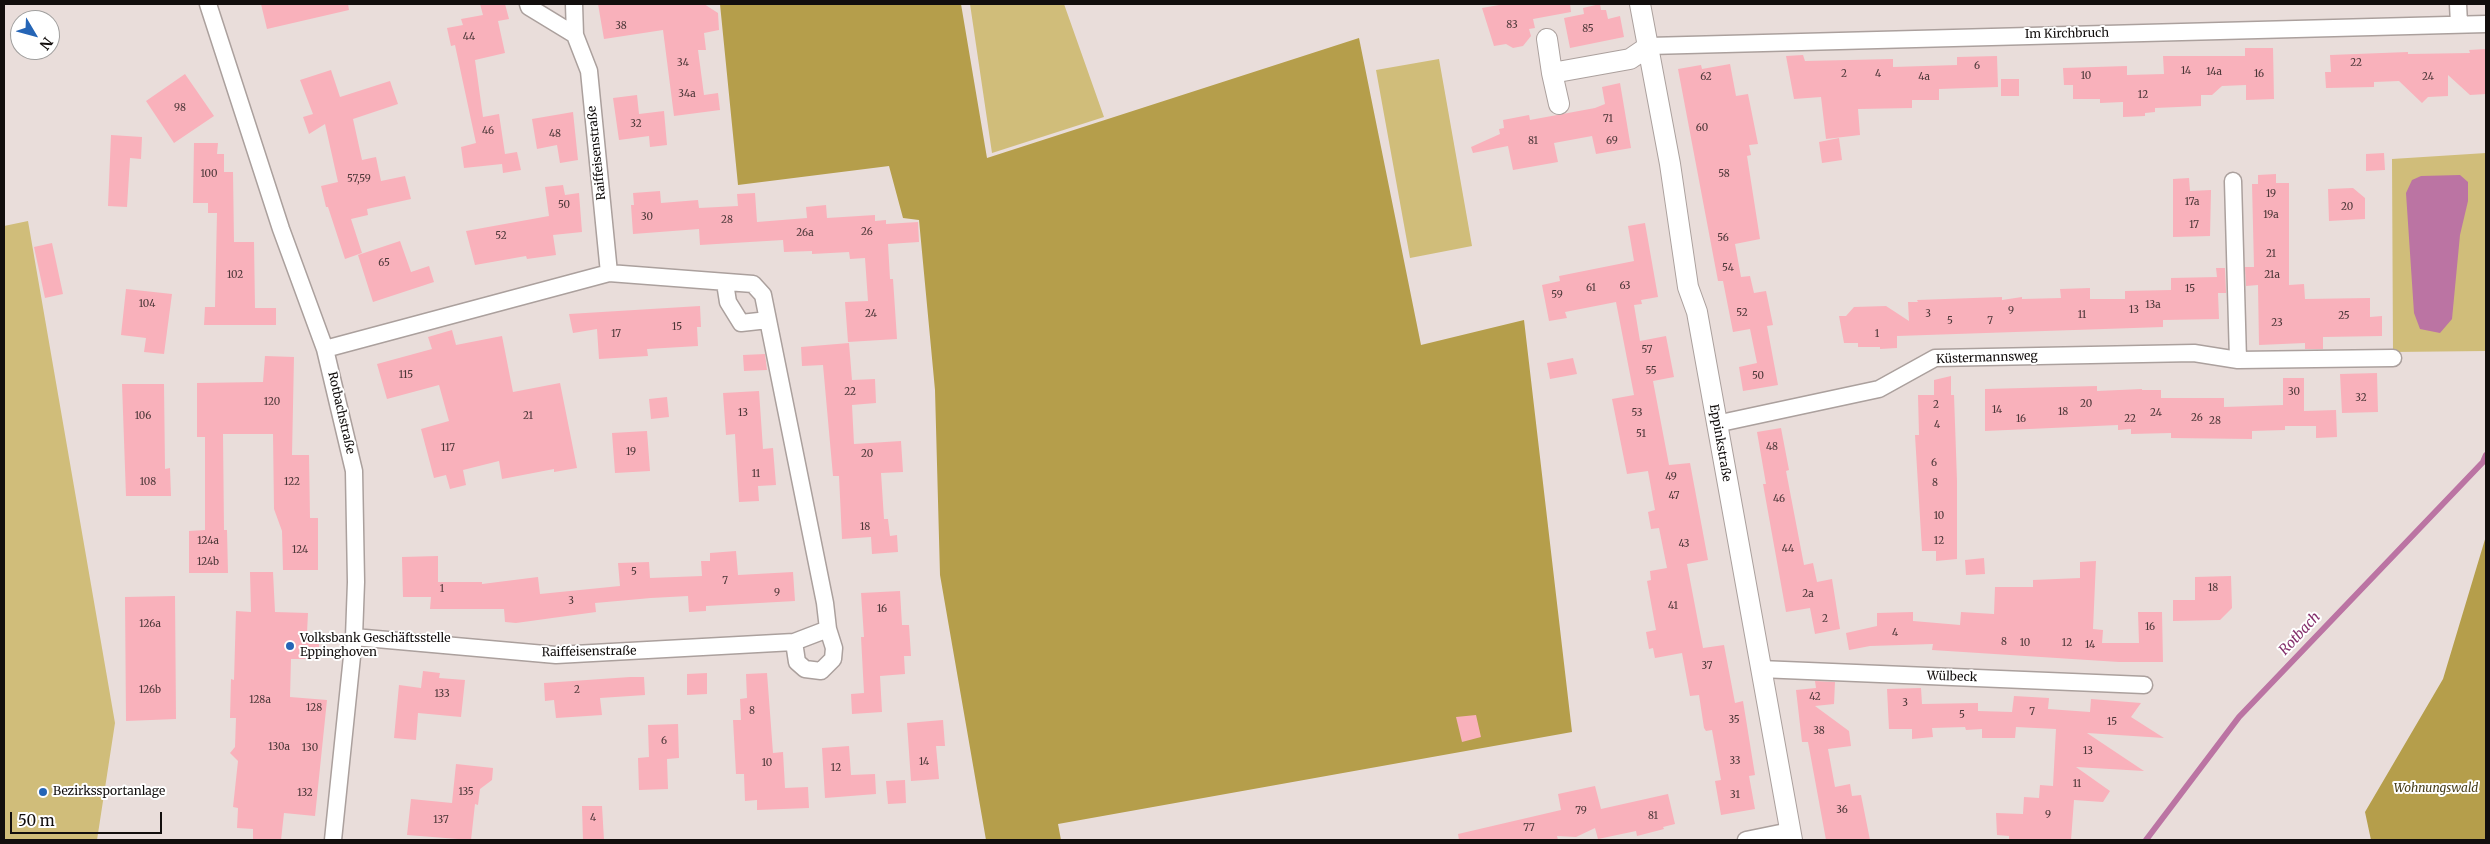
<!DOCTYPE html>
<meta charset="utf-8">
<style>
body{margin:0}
#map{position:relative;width:2490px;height:844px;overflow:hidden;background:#e9ddda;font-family:Merriweather,serif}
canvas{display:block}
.frame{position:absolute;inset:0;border:5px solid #120e0d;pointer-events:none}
.north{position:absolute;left:10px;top:10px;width:50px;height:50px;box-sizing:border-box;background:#fff;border:1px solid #a09f9e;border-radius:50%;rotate:127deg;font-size:14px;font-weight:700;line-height:20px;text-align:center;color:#120e0d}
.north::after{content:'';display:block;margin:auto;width:18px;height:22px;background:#2565b6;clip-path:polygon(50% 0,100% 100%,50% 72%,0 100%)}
.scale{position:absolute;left:10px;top:812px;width:152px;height:22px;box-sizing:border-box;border:2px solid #120e0d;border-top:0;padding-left:6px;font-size:15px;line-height:18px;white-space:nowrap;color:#120e0d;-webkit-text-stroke:4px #fff;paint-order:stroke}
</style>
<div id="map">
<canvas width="2490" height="844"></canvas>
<div class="frame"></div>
<div class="north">N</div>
<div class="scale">50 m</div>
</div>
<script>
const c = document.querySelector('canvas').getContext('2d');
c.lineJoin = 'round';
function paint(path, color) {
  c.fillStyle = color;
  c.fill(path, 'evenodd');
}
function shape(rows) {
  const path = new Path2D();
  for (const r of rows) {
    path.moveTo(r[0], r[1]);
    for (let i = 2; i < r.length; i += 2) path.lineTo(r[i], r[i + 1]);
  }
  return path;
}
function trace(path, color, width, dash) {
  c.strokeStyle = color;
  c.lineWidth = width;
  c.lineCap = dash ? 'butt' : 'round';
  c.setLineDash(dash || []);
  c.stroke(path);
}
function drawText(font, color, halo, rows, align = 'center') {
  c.font = font + ' Merriweather,serif';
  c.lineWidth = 4;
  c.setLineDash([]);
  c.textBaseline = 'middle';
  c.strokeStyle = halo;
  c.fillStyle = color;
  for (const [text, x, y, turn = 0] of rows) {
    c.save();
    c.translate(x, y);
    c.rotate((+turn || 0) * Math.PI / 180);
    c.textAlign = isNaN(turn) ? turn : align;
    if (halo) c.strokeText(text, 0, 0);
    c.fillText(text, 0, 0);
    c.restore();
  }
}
paint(shape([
 [970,4,1064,4,1104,117,992,153],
 [1439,59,1472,246,1410,258,1376,70],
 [2486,153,2486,351,2393,352,2392,159],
 [28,221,115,723,97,840,4,840,4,226]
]), '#d0bd7a');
paint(shape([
 [720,4,961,4,987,158,1359,38,1421,345,1524,320,1572,732,1058,824,1061,840,986,840,940,575,935,390,919,220,903,218,889,166,738,185],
 [2486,536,2486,840,2371,840,2365,812,2443,679]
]), '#b59e4b');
paint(shape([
 [2460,175,2468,182,2468,201,2460,235,2452,319,2440,333,2420,329,2414,313,2406,193,2412,180,2421,176]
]), '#bb74a3');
trace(shape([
 [2146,840,2239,717,2483,462,2486,455]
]), '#bb74a3', 6);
paint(shape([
 [261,4,348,4,349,10,267,29],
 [480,4,505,4,509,19,498,21,505,53,475,60,483,117,499,114,505,154,517,152,521,170,503,173,502,164,464,168,461,147,476,143,455,45,451,46,447,28,463,25,461,19,483,15],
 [598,4,704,4,718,13,719,30,704,33,706,50,698,50,704,95,718,93,720,110,674,116,663,30,604,39],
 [1505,4,1570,4,1571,12,1533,19,1535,28,1529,29,1531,36,1523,46,1513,48,1506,44,1494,46,1482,8],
 [1600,4,1601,10,1606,10,1608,19,1620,16,1624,37,1570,48,1564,18,1584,14,1583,8],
 [2245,48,2273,48,2274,99,2246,100,2246,85,2222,86,2212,95,2201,95,2201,106,2155,108,2155,112,2145,113,2145,116,2123,117,2123,102,2100,103,2100,99,2073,99,2073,85,2064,85,2063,68,2127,66,2127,75,2164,74,2163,56,2245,56],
 [2486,49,2486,94,2470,95,2448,75,2448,96,2428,97,2422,103,2399,81,2374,82,2374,87,2326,88,2325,72,2331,72,2330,55,2408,52,2408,54,2470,53,2469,50],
 [1803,55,1805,61,1893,59,1893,67,1957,65,1957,57,1997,56,1998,87,1939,89,1939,100,1912,100,1912,108,1858,109,1860,135,1826,139,1821,97,1794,99,1786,56],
 [1730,64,1736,96,1748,94,1758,144,1749,145,1751,155,1747,156,1760,239,1735,244,1741,277,1750,276,1754,293,1766,291,1773,325,1767,326,1778,385,1743,391,1739,367,1757,363,1750,329,1733,332,1723,281,1718,281,1678,69,1701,65,1702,69],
 [331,70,340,97,390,81,398,104,353,119,362,160,376,157,381,181,405,176,411,199,367,209,368,215,351,219,362,253,345,259,328,207,326,207,321,186,338,182,325,124,309,134,303,117,313,114,300,80],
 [185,74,214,116,174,143,146,101],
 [2001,79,2019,79,2019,96,2001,96],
 [1620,83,1631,148,1596,154,1592,136,1554,143,1558,162,1513,170,1508,146,1473,153,1471,147,1500,134,1499,129,1504,128,1503,120,1529,115,1530,120,1595,108,1605,104,1602,87],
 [637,95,639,114,664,111,667,145,650,147,649,136,619,140,613,98],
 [573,112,578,160,560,163,557,145,537,149,532,119],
 [111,135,142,137,141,159,130,158,127,207,108,206],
 [1839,138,1842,160,1822,163,1819,142],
 [194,143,218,143,217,154,224,154,224,172,233,172,234,242,254,242,255,308,276,308,276,325,204,325,205,307,215,307,217,213,208,213,208,203,193,203],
 [2384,153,2385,170,2366,171,2366,154],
 [2276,174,2276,183,2289,183,2289,285,2304,284,2305,299,2370,298,2370,317,2382,316,2382,336,2323,337,2323,349,2305,349,2305,343,2259,345,2258,285,2246,286,2245,267,2254,267,2252,184,2258,184,2258,175],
 [2189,178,2190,191,2211,190,2210,236,2173,237,2173,179],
 [563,185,565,195,579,193,582,232,553,235,556,255,527,259,526,256,475,265,466,231,549,216,545,187],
 [2353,188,2365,198,2365,219,2329,221,2328,189],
 [660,191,661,203,698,200,699,208,738,206,737,194,755,193,757,222,807,218,806,207,826,205,827,218,875,215,875,221,886,220,886,224,918,222,919,242,888,244,890,279,893,279,897,339,848,342,845,302,868,301,865,258,850,259,849,252,812,254,812,251,784,252,783,240,700,245,699,229,633,234,631,205,634,205,633,193],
 [1645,223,1658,297,1641,300,1642,304,1634,305,1640,341,1666,336,1674,377,1653,381,1669,465,1690,463,1708,560,1687,564,1703,648,1724,645,1735,703,1743,701,1755,775,1749,776,1755,809,1721,815,1715,781,1721,780,1712,730,1706,731,1704,728,1699,695,1690,696,1682,653,1655,658,1653,648,1649,649,1646,632,1656,630,1647,581,1651,580,1650,571,1667,568,1659,528,1651,529,1648,512,1655,510,1648,471,1627,474,1612,399,1634,395,1616,302,1565,312,1567,318,1549,321,1542,285,1560,281,1559,276,1634,261,1628,226],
 [400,241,411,272,429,266,434,282,373,302,358,255],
 [52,243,63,294,45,298,34,247],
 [2216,268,2225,268,2226,293,2218,293,2219,319,2163,320,2163,327,1897,336,1897,348,1880,349,1880,347,1858,347,1858,343,1844,343,1839,316,1846,316,1854,307,1886,306,1909,321,1908,302,1918,302,1917,300,2002,297,2002,300,2022,297,2022,299,2061,298,2060,289,2090,288,2090,299,2125,299,2125,291,2171,290,2171,278,2217,277],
 [126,289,172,294,164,354,144,352,146,338,121,335],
 [700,306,701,327,697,327,698,346,647,349,648,356,599,359,597,329,573,333,569,314],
 [452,330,456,345,502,336,513,392,560,383,577,468,554,472,554,469,502,479,499,461,463,470,466,485,450,489,446,475,434,478,421,429,449,421,439,385,387,399,377,364,432,349,428,337],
 [849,343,852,380,875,379,876,403,852,405,854,444,901,441,903,472,881,473,884,519,888,519,890,536,897,535,898,552,872,554,871,537,842,539,839,476,833,476,823,365,802,366,801,347],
 [765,354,767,370,744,371,743,355],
 [265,356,294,357,292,455,309,455,310,518,318,518,318,570,283,570,282,531,274,509,273,434,223,434,224,530,227,530,228,573,189,573,189,531,205,530,205,437,197,437,197,383,263,382],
 [1573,358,1577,374,1550,379,1547,363],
 [2377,373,2378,412,2342,413,2340,374],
 [1951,376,1951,395,1954,395,1957,481,1957,559,1936,561,1936,551,1922,551,1915,435,1919,435,1918,395,1934,395,1934,380],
 [2283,378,2304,378,2304,411,2336,410,2337,437,2316,438,2316,426,2285,426,2285,430,2252,431,2252,439,2171,438,2171,433,2131,434,2131,429,2118,430,2118,425,1985,431,1985,389,2097,386,2097,391,2142,389,2142,390,2161,390,2161,398,2224,398,2224,407,2283,405],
 [122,384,164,384,165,469,170,468,171,496,126,496],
 [759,391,763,449,773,448,776,485,758,486,759,501,739,502,735,434,726,435,723,393],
 [667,397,669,417,651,419,649,399],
 [1781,428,1789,470,1786,471,1804,565,1813,563,1817,582,1832,579,1840,629,1815,634,1810,608,1786,612,1763,484,1766,484,1757,432],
 [647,431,650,471,615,473,612,433],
 [736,551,738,575,793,572,795,601,706,606,706,611,689,612,688,596,651,598,595,603,596,612,516,623,505,622,504,609,430,609,431,597,403,597,402,557,438,556,438,582,482,582,482,584,538,577,540,594,620,586,618,563,649,562,650,578,702,576,701,561,710,561,710,553],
 [1984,558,1985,574,1966,575,1965,560],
 [2096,561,2093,629,2103,630,2102,643,2139,643,2138,612,2162,612,2163,662,2119,662,1932,650,1933,644,1870,646,1849,650,1846,633,1877,626,1877,613,1913,612,1913,621,1960,625,1961,612,1994,614,1995,587,2033,587,2033,580,2080,578,2080,562],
 [250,572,273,572,275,612,308,613,307,633,319,633,319,659,291,659,290,697,327,700,315,816,284,813,281,840,253,839,253,829,237,828,238,808,233,807,238,761,230,753,235,747,236,718,230,718,231,679,234,680,236,611,251,612],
 [2231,576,2232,608,2220,620,2173,621,2173,600,2195,600,2195,577],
 [900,591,902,625,909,625,911,656,904,656,905,674,880,676,882,712,852,714,851,694,864,693,861,637,864,637,861,593],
 [175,596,176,719,126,721,125,597],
 [423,671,440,673,439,678,465,680,461,717,418,713,416,740,394,738,399,685,421,688],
 [707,673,707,694,687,695,687,674],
 [767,673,773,753,783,752,785,788,808,787,809,808,757,810,757,800,745,801,744,774,736,774,733,720,741,720,740,699,747,698,746,674],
 [630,677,644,677,645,695,600,698,602,715,556,718,554,700,545,701,544,683],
 [1815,681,1835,682,1834,704,1815,706,1849,731,1851,746,1828,749,1835,787,1850,784,1852,796,1861,795,1870,840,1826,840,1808,742,1802,742,1796,690,1816,688],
 [1921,688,1922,704,1978,703,1978,711,2012,712,2014,696,2049,698,2048,709,2090,712,2091,699,2141,703,2131,717,2164,738,2087,733,2144,771,2076,767,2110,791,2103,802,2074,800,2071,840,2009,840,2009,836,1997,835,1996,813,2023,814,2024,797,2039,798,2040,785,2053,786,2056,729,2016,727,2015,738,1982,738,1982,729,1966,730,1965,727,1932,728,1933,737,1912,739,1912,729,1889,729,1887,689],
 [1476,715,1481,737,1462,742,1456,717],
 [943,720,945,746,936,746,939,779,911,781,907,723],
 [678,724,679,758,667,759,668,789,639,790,638,758,649,757,648,725],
 [849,746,851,775,875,774,876,794,825,798,822,748],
 [456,764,493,768,492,780,480,789,478,805,475,804,471,840,407,835,411,799,452,803],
 [905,780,906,803,888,804,886,781],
 [1595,786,1601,809,1668,794,1675,824,1663,827,1664,829,1637,836,1636,831,1598,839,1595,828,1576,837,1557,836,1558,840,1459,840,1458,834,1561,810,1558,794],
 [582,806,602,806,604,840,583,840]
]), '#f9b1bb');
const minor = shape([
 [208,4,281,229,325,349,354,471,356,582,354,637,333,840],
 [528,4,529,7,575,35],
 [574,4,575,35,589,71,609,273],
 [2458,4,2459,24],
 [1649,46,2486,24],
 [2233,181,2238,360],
 [725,283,728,302,741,323,768,320],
 [325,349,609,273,753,284,763,295,825,603,828,629],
 [1716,424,1879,389,1935,358,2194,353,2238,360,2393,358],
 [828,629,834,648,833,659,821,671,805,669,797,662,794,642,828,629],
 [354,637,556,655,794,642],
 [1760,669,2144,685],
 [1746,840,1790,831]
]);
const tertiary = shape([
 [1640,4,1670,164,1688,287,1697,312,1792,840],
 [1547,39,1552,73],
 [1559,104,1552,73,1630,59,1649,46]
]);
trace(minor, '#aba09d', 19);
trace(tertiary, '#aba09d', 22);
trace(minor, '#fff', 16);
trace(tertiary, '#fff', 20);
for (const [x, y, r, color] of [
 [290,646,5,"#2565b6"],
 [43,792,5,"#2565b6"]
]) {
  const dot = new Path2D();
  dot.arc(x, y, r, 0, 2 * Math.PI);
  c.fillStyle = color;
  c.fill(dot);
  trace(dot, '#fff', 2);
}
drawText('10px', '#4c3738', null, [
 ["83",1512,25],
 ["38",621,26],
 ["85",1588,29],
 ["44",469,37],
 ["34",683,63],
 ["22",2356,63],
 ["6",1977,66],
 ["14",2186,71],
 ["14a",2214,72],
 ["2",1844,74],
 ["4",1878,74],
 ["16",2259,74],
 ["10",2086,76],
 ["62",1706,77],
 ["4a",1924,77],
 ["24",2428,77],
 ["34a",687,94],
 ["12",2143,95],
 ["98",180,108],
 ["71",1608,119],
 ["32",636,124],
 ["60",1702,128],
 ["46",488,131],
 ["48",555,134],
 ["81",1533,141],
 ["69",1612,141],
 ["100",209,174],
 ["58",1724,174],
 ["57,59",359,179],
 ["19",2271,194],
 ["17a",2192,202],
 ["50",564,205],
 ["20",2347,207],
 ["19a",2271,215],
 ["30",647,217],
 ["28",727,220],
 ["17",2194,225],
 ["26",867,232],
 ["26a",805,233],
 ["52",501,236],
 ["56",1723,238],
 ["21",2271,254],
 ["65",384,263],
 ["54",1728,268],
 ["102",235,275],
 ["21a",2272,275],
 ["63",1625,286],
 ["61",1591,288],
 ["15",2190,289],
 ["59",1557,295],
 ["104",147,304],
 ["13a",2153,305],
 ["13",2134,310],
 ["9",2011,311],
 ["52",1742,313],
 ["24",871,314],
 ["3",1928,314],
 ["11",2082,315],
 ["25",2344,316],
 ["5",1950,321],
 ["7",1990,321],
 ["23",2277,323],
 ["15",677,327],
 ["17",616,334],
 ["1",1877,334],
 ["57",1647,350],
 ["55",1651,371],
 ["115",406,375],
 ["50",1758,376],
 ["22",850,392],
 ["30",2294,392],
 ["32",2361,398],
 ["120",272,402],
 ["20",2086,404],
 ["2",1936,405],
 ["14",1997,410],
 ["18",2063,412],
 ["13",743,413],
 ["53",1637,413],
 ["24",2156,413],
 ["106",143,416],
 ["21",528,416],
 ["26",2197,418],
 ["16",2021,419],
 ["22",2130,419],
 ["28",2215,421],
 ["4",1937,425],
 ["51",1641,434],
 ["48",1772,447],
 ["117",448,448],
 ["19",631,452],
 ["20",867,454],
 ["6",1934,463],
 ["11",756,474],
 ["49",1671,477],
 ["108",148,482],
 ["122",292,482],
 ["8",1935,483],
 ["47",1674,496],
 ["46",1779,499],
 ["10",1939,516],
 ["18",865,527],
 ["124a",208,541],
 ["12",1939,541],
 ["43",1684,544],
 ["44",1788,549],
 ["124",300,550],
 ["124b",208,562],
 ["5",634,572],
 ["7",725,581],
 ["18",2213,588],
 ["1",442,589],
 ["9",777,593],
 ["2a",1808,594],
 ["3",571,601],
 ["41",1673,606],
 ["16",882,609],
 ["2",1825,619],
 ["126a",150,624],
 ["16",2150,627],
 ["4",1895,633],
 ["8",2004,642],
 ["10",2025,643],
 ["12",2067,643],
 ["14",2090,645],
 ["37",1707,666],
 ["126b",150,690],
 ["2",577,690],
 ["133",442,694],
 ["42",1815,697],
 ["128a",260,700],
 ["3",1905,703],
 ["128",314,708],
 ["8",752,711],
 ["7",2032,712],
 ["5",1962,715],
 ["35",1734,720],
 ["15",2112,722],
 ["38",1819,731],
 ["6",664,741],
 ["130a",279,747],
 ["130",310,748],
 ["13",2088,751],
 ["33",1735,761],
 ["14",924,762],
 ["10",767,763],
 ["12",836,768],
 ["11",2077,784],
 ["135",466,792],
 ["132",305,793],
 ["31",1735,795],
 ["36",1842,810],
 ["79",1581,811],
 ["9",2048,815],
 ["81",1653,816],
 ["4",593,818],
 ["137",441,820],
 ["77",1529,828]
]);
drawText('12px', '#120e0d', '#fff', [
 ["Im Kirchbruch",2067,34,-1],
 ["Raiffeisenstraße",597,153,-96],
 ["Küstermannsweg",1987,358,-2],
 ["Rotbachstraße",341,413,77],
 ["Eppinkstraße",1720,443,80],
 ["Raiffeisenstraße",589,652,-1],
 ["Wülbeck",1952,677,2]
]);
drawText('12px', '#120e0d', '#fff', [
 ["Volksbank Geschäftsstelle",300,639],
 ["Eppinghoven",300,653],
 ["Bezirkssportanlage",53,792]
], 'left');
drawText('italic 12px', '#473d19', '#fff', [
 ["Wohnungswald",2436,789]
]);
drawText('italic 14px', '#842f6b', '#fff', [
 ["Rotbach",2300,634,-47]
]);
</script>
